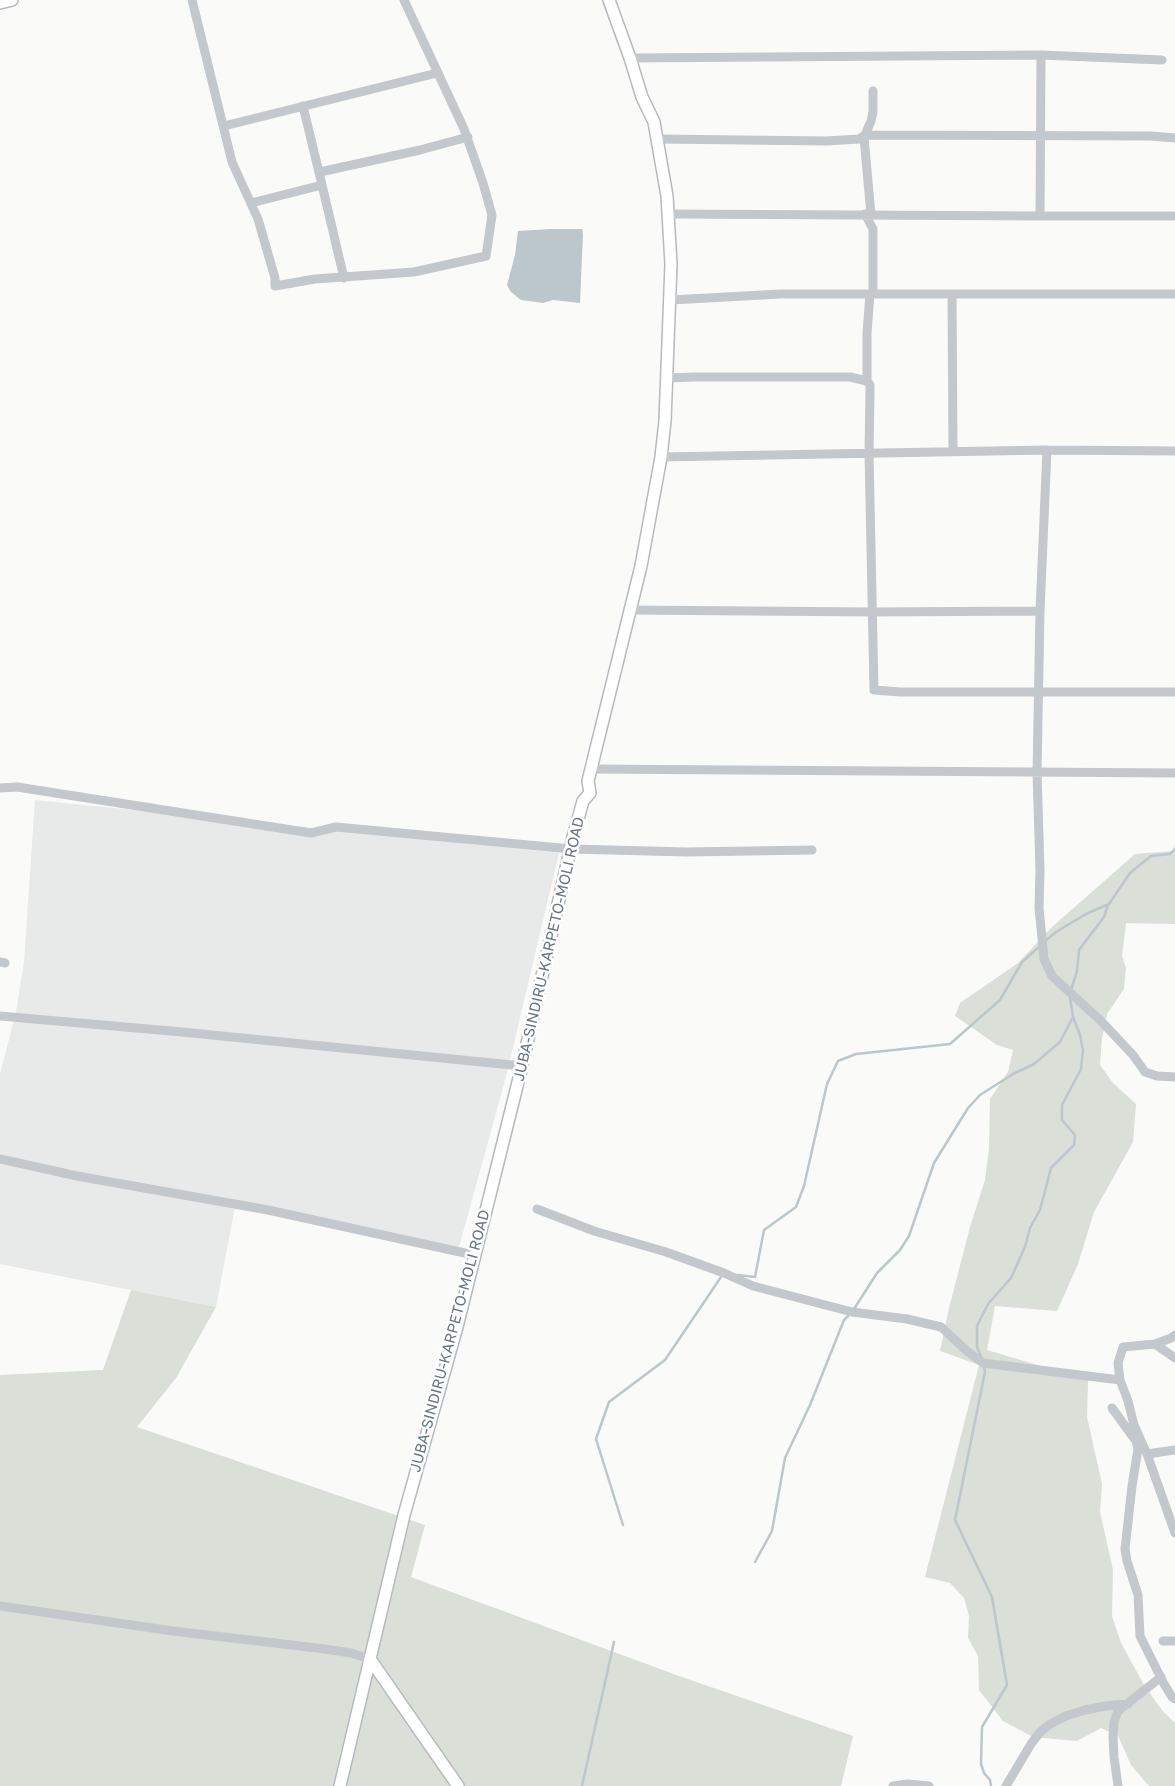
<!DOCTYPE html>
<style>
body{margin:0}
canvas{display:block;background:#fafaf8}
</style>
<canvas width="1175" height="1786"></canvas>
<script>
const c = document.querySelector('canvas').getContext('2d');
c.lineJoin = 'round';
function paint(path, color) {
  c.fillStyle = color;
  c.fill(path, 'evenodd');
}
function shape(rows) {
  const path = new Path2D();
  for (const r of rows) {
    path.moveTo(r[0], r[1]);
    for (let i = 2; i < r.length; i += 2) path.lineTo(r[i], r[i + 1]);
  }
  return path;
}
function trace(path, color, width, dash) {
  c.strokeStyle = color;
  c.lineWidth = width;
  c.lineCap = dash ? 'butt' : 'round';
  c.setLineDash(dash || []);
  c.stroke(path);
}
function drawText(font, color, halo, rows, align = 'center') {
  c.font = font + ' "Golos Text",sans-serif';
  c.lineWidth = 5;
  c.setLineDash([]);
  c.textBaseline = 'middle';
  c.strokeStyle = halo;
  c.fillStyle = color;
  for (const [text, x, y, turn = 0] of rows) {
    c.save();
    c.translate(x, y);
    c.rotate((+turn || 0) * Math.PI / 180);
    c.textAlign = isNaN(turn) ? turn : align;
    if (halo) c.strokeText(text, 0, 0);
    c.fillText(text, 0, 0);
    c.restore();
  }
}
paint(shape([
 [35,800,559,853,506,1077,459,1247,235,1207,216,1307,0,1264,0,1074,16,1012,24,962]
]), '#e8e9e9');
paint(shape([
 [1175,844,1175,924,1126,923,1122,956,1126,968,1124,989,1107,1014,1102,1039,1100,1065,1113,1083,1136,1104,1133,1142,1094,1212,1078,1264,1057,1311,995,1306,987,1350,1088,1380,1087,1417,1102,1484,1100,1512,1113,1570,1112,1616,1121,1643,1144,1685,1162,1710,1175,1723,1175,1786,1149,1786,1131,1765,1118,1736,1101,1728,1077,1741,1033,1737,1003,1721,979,1690,978,1656,968,1638,969,1616,964,1598,950,1583,925,1577,979,1365,940,1351,949,1308,970,1227,985,1180,989,1148,990,1099,1008,1072,1013,1050,997,1045,955,1016,960,1003,1018,963,1052,927,1135,854,1173,851],
 [131,1290,216,1307,176,1378,137,1427,425,1525,411,1577,679,1676,853,1736,841,1786,0,1786,0,1375,103,1370]
]), '#dadfd7');
paint(shape([
 [551,229,582,229,583,234,580,303,553,300,543,303,521,300,511,292,507,285,515,255,518,231]
]), '#bbc7cb');
trace(shape([
 [1044,942,1056,932,1086,914,1109,904,1130,873,1151,856,1170,854,1175,849],
 [1071,990,1077,971,1079,950,1104,917,1108,905],
 [738,1275,755,1277,764,1230,796,1207,804,1186,827,1084,838,1061,856,1054,950,1044,1000,1000,1022,962,1040,946],
 [854,1309,877,1273,900,1250,909,1236,934,1163,968,1108,980,1095,1013,1074,1034,1064,1060,1042,1073,1017],
 [982,1359,977,1347,977,1326,988,1304,1011,1278,1025,1247,1030,1228,1040,1210,1051,1168,1074,1145,1075,1135,1062,1120,1062,1105,1081,1069,1083,1050,1080,1035,1073,1017,1070,997],
 [984,1366,985,1372,955,1520,992,1597,1007,1685,982,1727,981,1764,984,1773,990,1780,991,1786],
 [623,1525,596,1439,609,1402,665,1360,723,1274],
 [755,1562,772,1531,785,1458,810,1405,844,1320,851,1313],
 [582,1786,614,1642]
]), '#bbc7cb', 2.5);
const major = shape([
 [0,3,12,0],
 [370,1659,458,1786],
 [340,1786,404,1515,457,1327,522,1066,573,837,583,801,590,793,588,781,641,566,661,457,665,421,671,264,667,196,654,122,642,97,630,58,609,0]
]);
trace(major, '#b5babe', 14);
trace(shape([
 [192,0,232,162,258,219,275,278,275,286,315,279,414,272,486,256,492,215,483,183,464,129,404,0],
 [630,58,1041,55,1162,60],
 [303,106,322,185],
 [224,126,437,73],
 [865,135,1151,136,1175,138],
 [864,137,871,215],
 [658,139,827,141,859,139,865,135,871,121,873,112,873,91],
 [320,172,420,150,468,137],
 [251,203,322,185,344,278],
 [669,214,1040,216,1175,216],
 [865,214,873,229,873,294],
 [1040,216,1041,55],
 [952,294,953,451],
 [670,300,781,294,1175,294],
 [667,378,694,377,850,377,867,381,870,385,870,391,869,453,874,690,900,692,1175,692],
 [867,381,867,333,870,294],
 [1047,450,1040,611,1037,773,1040,870,1039,908,1044,959,1052,976,1101,1021,1133,1055,1145,1072,1157,1076,1175,1077],
 [661,457,1047,450,1175,451],
 [629,610,873,612,1040,611],
 [590,769,1175,773],
 [0,788,17,787,311,833,336,827,571,849,687,852,812,850],
 [0,962,5,963],
 [0,1016,182,1032,522,1066],
 [0,1159,77,1176,268,1210,474,1255],
 [537,1209,594,1231,666,1252,724,1273,753,1286,852,1312,907,1319,941,1327,967,1351,983,1363,1120,1380],
 [1175,1335,1171,1338,1155,1344,1123,1347,1118,1363,1120,1380,1128,1401,1134,1425,1147,1454,1175,1533],
 [1155,1344,1175,1358],
 [1112,1408,1136,1441,1138,1449,1132,1486,1125,1549,1127,1561,1138,1595,1140,1636,1164,1684,1172,1697,1175,1699],
 [1147,1454,1175,1450],
 [0,1606,173,1631,325,1649,351,1653,370,1659],
 [1163,1641,1175,1641],
 [893,1786,908,1784,929,1786],
 [1006,1786,1031,1744,1040,1732,1050,1724,1066,1716,1085,1710,1105,1706,1128,1704],
 [1118,1786,1114,1757,1113,1736,1114,1722,1118,1711,1161,1677]
]), '#c3c8cc', 9);
trace(major, '#fff', 11);
drawText('15px', '#657683', '#fff', [
 ["JUBA-SINDIRU-KARPETO-MOLI ROAD",549,949,-77],
 ["JUBA-SINDIRU-KARPETO-MOLI ROAD",450,1341,-75]
]);
</script>
